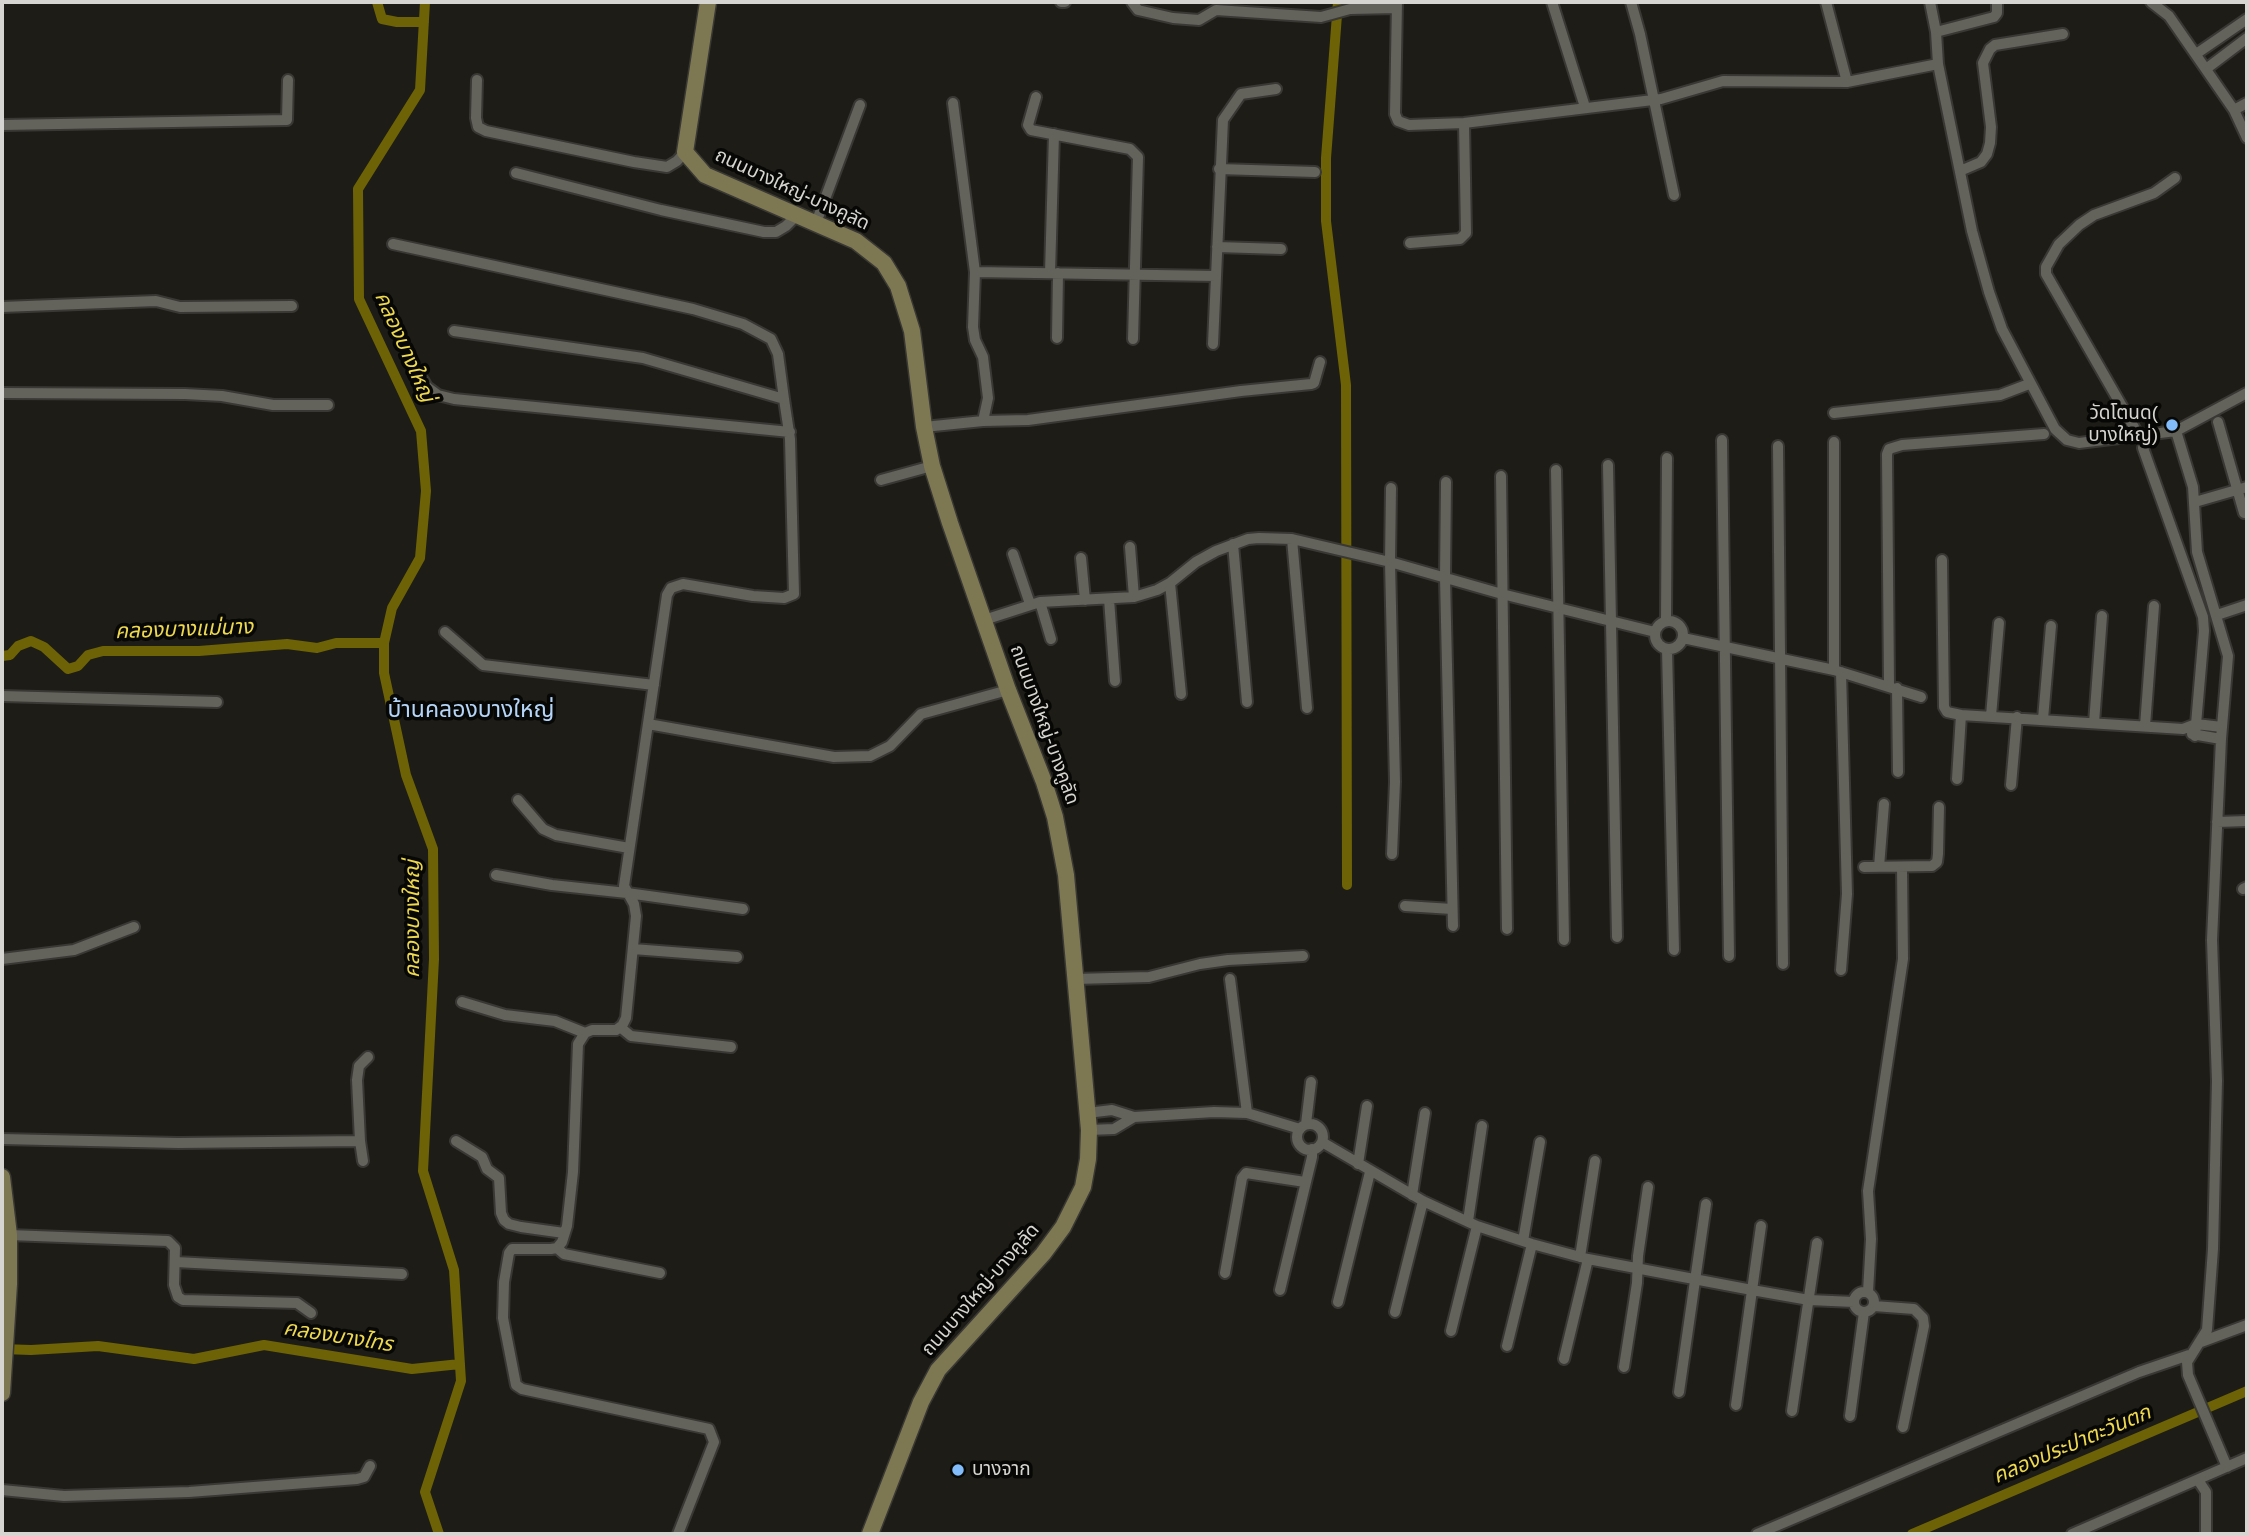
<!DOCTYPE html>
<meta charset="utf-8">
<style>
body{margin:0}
#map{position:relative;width:2249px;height:1536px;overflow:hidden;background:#1d1c16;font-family:Arial,sans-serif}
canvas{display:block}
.frame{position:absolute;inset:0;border:4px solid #d6d5d1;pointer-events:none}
</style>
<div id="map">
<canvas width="2249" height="1536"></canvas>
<div class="frame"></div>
</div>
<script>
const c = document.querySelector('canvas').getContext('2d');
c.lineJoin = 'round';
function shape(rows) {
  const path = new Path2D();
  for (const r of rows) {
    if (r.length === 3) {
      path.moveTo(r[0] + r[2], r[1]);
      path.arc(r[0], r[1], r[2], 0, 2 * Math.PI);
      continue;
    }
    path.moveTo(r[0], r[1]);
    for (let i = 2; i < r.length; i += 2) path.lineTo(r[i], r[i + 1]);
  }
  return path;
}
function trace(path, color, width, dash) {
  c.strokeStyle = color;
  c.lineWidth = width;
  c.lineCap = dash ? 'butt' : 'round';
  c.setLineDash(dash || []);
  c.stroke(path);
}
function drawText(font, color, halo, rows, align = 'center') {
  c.font = font + ' Arial,"Noto Sans Thai",sans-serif';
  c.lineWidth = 7;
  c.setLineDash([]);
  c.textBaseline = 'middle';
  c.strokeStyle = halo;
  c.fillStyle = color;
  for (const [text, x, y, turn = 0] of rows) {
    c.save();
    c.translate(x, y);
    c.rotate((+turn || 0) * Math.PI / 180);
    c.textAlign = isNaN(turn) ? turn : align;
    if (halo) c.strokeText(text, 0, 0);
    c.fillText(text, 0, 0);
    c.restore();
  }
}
trace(shape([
 [377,2,382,19,397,22,424,22],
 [425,2,420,90,358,189,359,299,421,431,426,491,420,558,392,608,384,643,384,673,406,775,433,849,434,959,423,1171,454,1270,461,1381,425,1492,439,1534],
 [1338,2,1326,158,1326,221,1346,385,1347,885],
 [2,656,10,655,18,646,31,641,44,647,68,669,78,666,88,655,103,651,199,651,287,644,317,648,336,643,384,643],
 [2,1349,31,1350,98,1346,194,1359,264,1345,412,1369,460,1364],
 [1912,1534,2247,1391]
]), '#6d6205', 10);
const street = shape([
 [1061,2,1065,2],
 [1132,2,1138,10,1173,18,1199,20,1216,10,1321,17,1350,9,1397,8],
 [1397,2,1395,114,1398,121,1409,125,1464,123,1661,99,1723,81,1847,82,1938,64,1972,231,1989,292,2002,329,2055,429,2067,440,2079,443,2176,431,2193,487,2197,552,2228,656,2221,739,2212,940,2217,1081,2213,1249,2207,1330,2187,1362,2188,1375,2227,1467],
 [1552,2,1585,107],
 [1631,2,1640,34,1674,195],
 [1826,2,1847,82],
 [1930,2,1936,32,1938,64],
 [2151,2,2169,16,2234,110,2247,138],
 [1936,32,1994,17,1997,13,1997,2],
 [2196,54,2247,19],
 [2206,69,2247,38],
 [477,80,476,118,478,127,486,131,634,162,667,167,677,161,685,152],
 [1036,97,1028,125,1031,130,1130,149,1138,157,1133,339],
 [953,103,975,272],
 [2234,110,2247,103],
 [2,125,287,120,288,80],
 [1219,169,1315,172],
 [1960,171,1981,162,1987,154,1990,143,1991,127,1983,63,1990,49,1995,45,2063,34],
 [516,173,661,210,764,232,776,232,786,226,797,215],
 [816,223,860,105],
 [1410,243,1460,239,1466,233,1464,123],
 [393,244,693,309,743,324,771,339,778,354,784,399],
 [1217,247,1281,249],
 [1050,273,1054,134],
 [2,307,156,301,180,307,292,306],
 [454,331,643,358,784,399,790,439,794,594,784,598,753,596,683,584,671,588,667,595,624,886,634,904,636,916,626,1018,622,1026,616,1030,592,1030,585,1033,578,1044,573,1172,567,1226,562,1242,557,1248,551,1249,512,1249,509,1253,504,1282,503,1318,516,1385,522,1389,709,1429,714,1442,678,1534],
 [1057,338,1058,273],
 [1213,344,1223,120,1241,94,1276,89],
 [423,380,427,387,438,395,454,399,790,432],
 [2,393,185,394,222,396,273,405,328,405],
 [1834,413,2000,395,2029,384],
 [983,421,1028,420,1241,391,1311,384,1314,383,1320,362],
 [2218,422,2244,513],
 [924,427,983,421,988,398,983,357,975,340,973,327,975,272,1216,276],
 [2176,431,2247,393],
 [2139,436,2046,274,2046,267,2059,244,2079,225,2094,215,2154,193,2175,178],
 [1722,440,1729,956],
 [1778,446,1783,964],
 [2143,448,2203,617,2204,631,2195,736],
 [1608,465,1617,937],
 [1556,470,1564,940],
 [1501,476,1507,929],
 [881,480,932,466],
 [1446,482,1445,578,1453,926],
 [1391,488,1390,562,1395,782,1392,854],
 [2195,502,2247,487],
 [1292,539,1307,708],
 [1233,544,1247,702],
 [1130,547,1134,597],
 [1013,554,1030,604],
 [1081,558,1085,600],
 [1942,560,1944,707,1947,712,1961,715],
 [1170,583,1181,694],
 [1109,599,1115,681],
 [1040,602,1051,639],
 [2217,615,2247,605],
 [984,620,1040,602,1134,597,1157,590,1170,583,1196,562,1216,551,1248,539,1259,538,1292,539,1390,562,1502,594,1655,632],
 [1666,621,1667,458],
 [1669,635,14],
 [445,632,483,665,654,685],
 [1683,638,1834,670,1921,697],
 [1667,649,1674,950],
 [1834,670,1834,442],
 [1889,685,1887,454,1889,449,1902,445,2044,434],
 [1897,688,1898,772],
 [2,696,217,702],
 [1991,716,1999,623],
 [2043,719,2051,626],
 [2094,723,2102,616],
 [648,724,834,757,870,756,890,746,921,714,1008,690],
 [2145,726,2154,606],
 [2192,734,2221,739],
 [1957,779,1961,715,2183,729,2196,724,2222,727],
 [2011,785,2017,717],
 [518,800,543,829,556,835,629,848],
 [2217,822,2247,821],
 [1864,867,1932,866,1937,862,1938,854,1939,807],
 [1879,867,1884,804],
 [496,875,552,885,627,893,743,909],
 [2243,889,2247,887],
 [1405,906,1452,909],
 [633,949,737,957],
 [2,959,74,950,134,927],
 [1841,970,1847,894,1841,672],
 [1075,979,1149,977,1200,964,1228,960,1303,956],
 [1230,979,1247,1113],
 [462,1002,505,1015,555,1021,585,1033],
 [620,1027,631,1036,731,1047],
 [1087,1113,1112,1110,1134,1117,1214,1112,1247,1113,1300,1129],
 [1306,1124,1311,1082],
 [1310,1137,13],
 [1089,1130,1114,1129,1134,1117],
 [2,1139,178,1143,360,1141,363,1161],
 [360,1141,357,1080,359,1066,368,1057],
 [456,1141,482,1157,487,1169,499,1178,501,1213,504,1220,509,1224,521,1227,564,1233],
 [1322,1142,1423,1201,1477,1226,1532,1244,1588,1259,1752,1290,1809,1300,1854,1302],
 [1358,1164,1367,1106],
 [1412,1195,1425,1113],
 [1468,1221,1482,1126],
 [9,1235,168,1241,175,1248,174,1285,178,1297,183,1300,297,1303,311,1313],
 [1523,1241,1540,1142],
 [557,1248,564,1254,660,1273],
 [1580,1257,1595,1161],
 [176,1262,402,1274],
 [1225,1273,1242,1178,1246,1173,1305,1182],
 [1280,1290,1312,1157,1312,1149],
 [1864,1302,10],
 [1868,1292,1871,1239,1868,1191,1903,959,1902,867],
 [1338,1302,1370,1172],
 [1874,1306,1914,1309,1923,1318,1924,1326,1903,1427],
 [1395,1312,1423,1201],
 [1451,1331,1477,1226],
 [2201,1342,2247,1325],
 [1507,1346,1532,1244],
 [1564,1359,1588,1259],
 [1624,1367,1637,1283,1638,1256,1648,1187],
 [1679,1392,1706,1204],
 [1736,1405,1761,1226],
 [1792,1411,1817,1243],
 [1850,1416,1864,1312],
 [2198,1480,2206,1492,2206,1534],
 [2,1490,64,1496,189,1492,357,1479,364,1477,370,1466],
 [1757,1534,2139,1372,2189,1355],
 [2072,1534,2247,1458]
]);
const secondary = shape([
 [708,2,685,152,705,175,856,241,884,263,898,286,912,331,924,427,932,466,950,523,1008,690,1044,782,1055,817,1066,875,1089,1130,1088,1159,1083,1187,1063,1227,1043,1254,938,1370,921,1402,870,1534],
 [2,1177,9,1235,9,1284,2,1393]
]);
trace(street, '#393834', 14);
trace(secondary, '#393834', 19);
trace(street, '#63625b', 10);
trace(secondary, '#7d7752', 16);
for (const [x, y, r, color] of [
 [2172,425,7,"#82bcfa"],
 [958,1470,7,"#82bcfa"]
]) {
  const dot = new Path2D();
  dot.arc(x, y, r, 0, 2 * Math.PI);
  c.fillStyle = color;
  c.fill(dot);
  trace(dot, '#070705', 2.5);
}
drawText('19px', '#d6d5d1', '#070705', [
 ["ถนนบางใหญ่-บางคูลัด",792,190,25],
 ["ถนนบางใหญ่-บางคูลัด",1044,725,70],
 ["ถนนบางใหญ่-บางคูลัด",981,1290,-49]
]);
drawText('19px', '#d6d5d1', '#070705', [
 ["วัดโตนด(",2158,414],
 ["บางใหญ่)",2158,436],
 ["บางจาก",972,1470,"left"]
], 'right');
drawText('italic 21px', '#eed94e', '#070705', [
 ["คลองบางใหญ่",404,347,66],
 ["คลองบางแม่นาง",184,630,-2],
 ["คลองบางใหญ่",413,919,-90],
 ["คลองบางไทร",338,1337,9],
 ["คลองประปาตะวันตก",2072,1445,-23]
]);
drawText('23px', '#b5d5f8', '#070705', [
 ["บ้านคลองบางใหญ่",471,711]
]);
</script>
